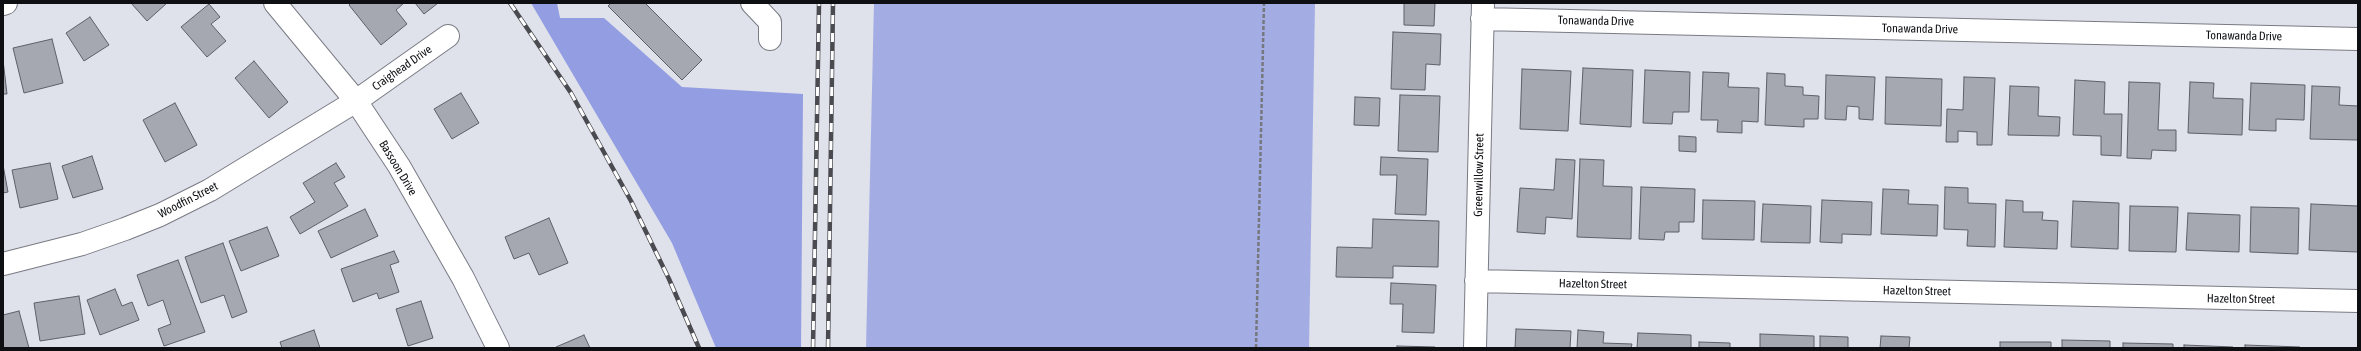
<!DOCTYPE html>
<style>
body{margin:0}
#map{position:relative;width:2361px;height:351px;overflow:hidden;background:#dfe1eb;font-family:"Asap Condensed",sans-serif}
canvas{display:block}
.frame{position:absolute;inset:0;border:4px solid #0e0f12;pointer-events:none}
</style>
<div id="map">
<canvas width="2361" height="351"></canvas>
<div class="frame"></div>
</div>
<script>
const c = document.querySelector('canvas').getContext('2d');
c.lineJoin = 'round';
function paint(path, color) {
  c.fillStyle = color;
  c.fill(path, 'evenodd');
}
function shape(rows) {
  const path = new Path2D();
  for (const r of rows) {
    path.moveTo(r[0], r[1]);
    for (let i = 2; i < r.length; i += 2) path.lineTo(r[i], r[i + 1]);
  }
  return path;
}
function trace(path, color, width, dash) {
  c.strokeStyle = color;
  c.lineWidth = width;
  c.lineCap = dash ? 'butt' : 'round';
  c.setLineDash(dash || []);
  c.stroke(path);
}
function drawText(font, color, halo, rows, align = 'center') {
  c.font = font + ' "Asap Condensed",sans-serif';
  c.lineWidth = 3.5;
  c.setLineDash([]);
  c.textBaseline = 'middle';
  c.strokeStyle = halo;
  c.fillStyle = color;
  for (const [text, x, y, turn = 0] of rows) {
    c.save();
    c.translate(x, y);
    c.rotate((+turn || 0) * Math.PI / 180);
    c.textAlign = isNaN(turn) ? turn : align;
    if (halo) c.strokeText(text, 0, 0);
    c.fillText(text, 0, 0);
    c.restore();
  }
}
paint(shape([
 [874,3,1315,3,1309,348,866,348]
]), '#a3ade4');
paint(shape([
 [531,3,557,3,560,18,604,18,682,87,803,94,801,348,716,348,672,243]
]), '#929de2');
const building = shape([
 [131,3,167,3,147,21,131,3],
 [351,3,404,3,396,10,407,24,381,45,349,5,351,3],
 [415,3,438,3,424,14,415,3],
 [611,3,645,3,702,60,682,80,608,6,611,3],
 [1404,3,1435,3,1434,26,1404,25,1404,3],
 [209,4,220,17,211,24,226,41,207,57,181,27,209,4],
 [90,17,109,45,84,61,66,33,90,17],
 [1393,32,1441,34,1440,65,1426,64,1425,90,1391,89,1393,32],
 [52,39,63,83,24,93,13,48,52,39],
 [3,60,7,94,3,94,3,60],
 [254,61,288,102,269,118,235,78,254,61],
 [1583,68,1633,70,1631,127,1580,124,1583,68],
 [1522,69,1571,71,1568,131,1520,129,1522,69],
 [1645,70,1690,72,1689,112,1673,112,1672,124,1643,123,1645,70],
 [1703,72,1729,73,1728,87,1759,88,1758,122,1742,121,1742,133,1717,132,1718,120,1701,120,1703,72],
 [1767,73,1785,74,1785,86,1803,87,1803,95,1819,96,1818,119,1804,119,1804,127,1765,125,1767,73],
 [1826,75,1875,77,1873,120,1859,119,1859,107,1847,106,1846,120,1825,119,1826,75],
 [1886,77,1942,79,1941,126,1885,124,1886,77],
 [1964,77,1995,78,1992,145,1977,145,1977,132,1958,131,1958,142,1946,142,1947,109,1963,110,1964,77],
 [2075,80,2105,82,2104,114,2122,114,2121,156,2101,155,2101,136,2073,135,2075,80],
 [2129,82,2160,83,2158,130,2176,130,2176,151,2152,150,2151,159,2127,158,2129,82],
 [2190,82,2214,83,2213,98,2243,99,2242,135,2188,133,2190,82],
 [2251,83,2305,85,2304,120,2276,119,2276,131,2249,130,2251,83],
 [2010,86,2039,87,2038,116,2060,117,2059,136,2008,135,2010,86],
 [2312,86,2340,87,2339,105,2358,106,2358,140,2310,139,2312,86],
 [461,93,479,123,452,139,434,109,461,93],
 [1400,95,1440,96,1438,152,1398,151,1400,95],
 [1355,97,1380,98,1379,126,1354,125,1355,97],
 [175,103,197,145,165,162,143,120,175,103],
 [1679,136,1696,137,1696,152,1679,151,1679,136],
 [92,156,103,189,73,198,62,166,92,156],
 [1381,157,1428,159,1426,215,1395,214,1397,175,1380,175,1381,157],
 [1556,159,1575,160,1572,219,1546,217,1545,234,1517,232,1520,188,1554,190,1556,159],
 [1580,159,1604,160,1603,186,1632,187,1631,239,1577,237,1580,159],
 [50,163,58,199,20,208,12,170,50,163],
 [336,163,345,177,334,183,348,206,300,234,290,217,315,202,303,183,336,163],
 [3,165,8,192,3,193,3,165],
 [1641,187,1695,189,1694,222,1679,222,1679,232,1665,232,1664,240,1639,239,1641,187],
 [1945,187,1968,188,1968,203,1996,204,1995,247,1967,246,1968,230,1944,229,1945,187],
 [1883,189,1909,190,1908,204,1938,205,1937,236,1881,234,1883,189],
 [1703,200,1755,201,1754,240,1702,239,1703,200],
 [1822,200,1872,202,1871,235,1842,234,1842,243,1820,242,1822,200],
 [2006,200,2023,201,2023,212,2043,212,2042,220,2058,221,2057,249,2004,247,2006,200],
 [2073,201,2119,203,2118,249,2071,247,2073,201],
 [1763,204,1811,206,1810,243,1761,242,1763,204],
 [2311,204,2358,206,2358,252,2309,250,2311,204],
 [2130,206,2178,207,2176,252,2129,251,2130,206],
 [2251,207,2299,208,2298,254,2250,252,2251,207],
 [365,209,378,236,331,258,318,231,365,209],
 [2188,213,2240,215,2239,252,2186,250,2188,213],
 [549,218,568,263,539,275,529,253,514,259,505,237,549,218],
 [1373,219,1439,221,1438,267,1393,266,1393,278,1336,277,1337,247,1372,248,1373,219],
 [267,227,279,256,241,271,229,241,267,227],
 [223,243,247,312,232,318,224,295,201,303,185,257,223,243],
 [394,251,399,262,390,265,399,292,379,299,377,293,353,302,341,269,394,251],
 [178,260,205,332,164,346,158,329,171,324,163,300,148,306,137,275,178,260],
 [1391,283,1436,285,1434,333,1402,332,1403,304,1390,304,1391,283],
 [115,289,122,306,132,302,139,320,100,335,87,300,115,289],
 [79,296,85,334,40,341,34,303,79,296],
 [421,301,433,338,408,346,396,309,421,301],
 [19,311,29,348,3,348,3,315,19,311],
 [1516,329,1571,331,1570,348,1515,348,1516,329],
 [314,330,320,348,282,348,280,342,314,330],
 [1578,330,1604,332,1603,343,1632,344,1631,348,1577,348,1578,330],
 [1638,333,1691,335,1691,348,1637,348,1638,333],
 [1760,334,1814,336,1814,348,1760,348,1760,334],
 [584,335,590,348,557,348,556,347,584,335],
 [1820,336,1848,337,1848,348,1820,348,1820,336],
 [1881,336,1910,337,1909,348,1880,348,1881,336],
 [2062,340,2110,341,2110,348,2062,348,2062,340],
 [1699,342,1730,343,1730,348,1699,348,1699,342],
 [2000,342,2051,342,2051,348,2000,348,2000,342],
 [2123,343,2173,344,2173,348,2123,348,2123,343],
 [2184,345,2233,347,2233,348,2184,348,2184,345],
 [2245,345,2300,347,2300,348,2245,348,2245,345],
 [1397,346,1435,347,1435,348,1397,348,1397,346]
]);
paint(building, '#a5a7b1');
trace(building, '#5e6068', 1);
const minor = shape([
 [275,3,356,101,399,166,463,278,498,348],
 [752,3,770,22,770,39],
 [3,4,6,3],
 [1482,19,2358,39],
 [3,264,82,244,125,229,160,215,210,190,356,101,448,36],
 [1476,281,2358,301],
 [1475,348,1483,3]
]);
trace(minor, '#797b84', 24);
trace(shape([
 [1256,348,1264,3]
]), '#76787e', 2.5, [4, 2]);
trace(minor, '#fff', 22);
const rail = shape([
 [510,3,571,93,631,201,669,279,699,348],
 [813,348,819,3],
 [828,348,833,3]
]);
trace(rail, '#4a4b50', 4.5);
trace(rail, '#fff', 3, [9]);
drawText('12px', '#0e0f12', '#fff', [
 ["Tonawanda Drive",1596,21,1],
 ["Tonawanda Drive",1920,29,1],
 ["Tonawanda Drive",2244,36,1],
 ["Craighead Drive",402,68,-35],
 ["Bassoon Drive",398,168,59],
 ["Greenwillow Street",1479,175,-89],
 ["Woodfin Street",188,200,-27],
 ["Hazelton Street",1593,284,1],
 ["Hazelton Street",1917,291,1],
 ["Hazelton Street",2241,299,1]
]);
</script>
